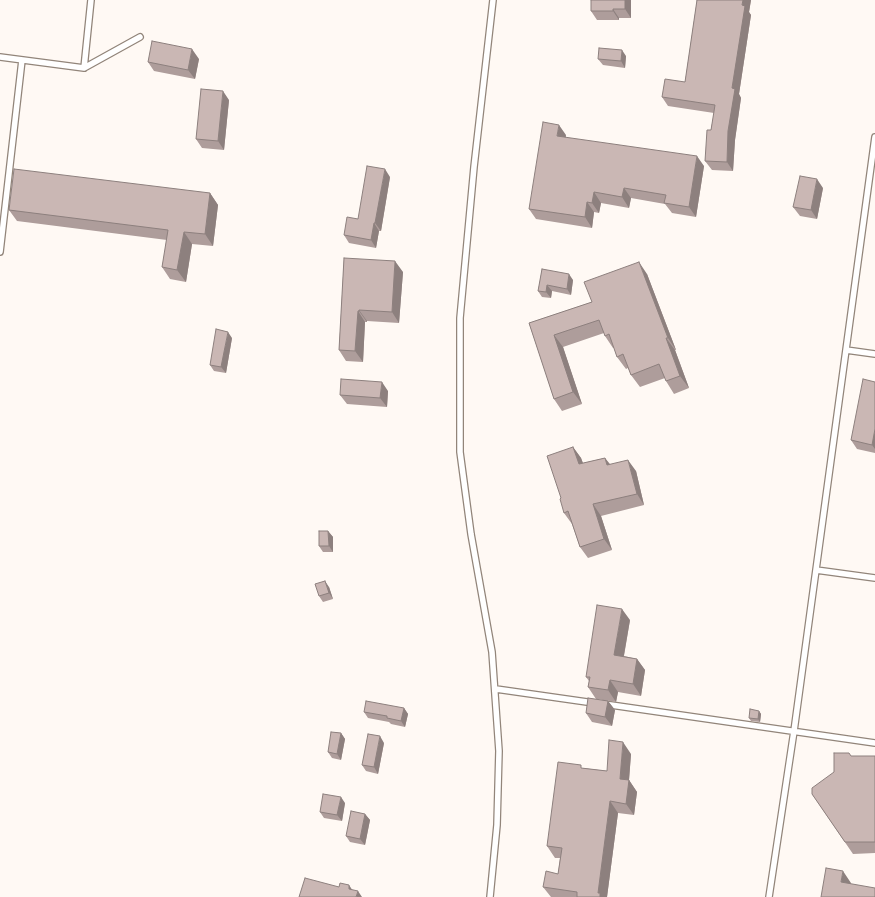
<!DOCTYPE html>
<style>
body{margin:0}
canvas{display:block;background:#fff9f4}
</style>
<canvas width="875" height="897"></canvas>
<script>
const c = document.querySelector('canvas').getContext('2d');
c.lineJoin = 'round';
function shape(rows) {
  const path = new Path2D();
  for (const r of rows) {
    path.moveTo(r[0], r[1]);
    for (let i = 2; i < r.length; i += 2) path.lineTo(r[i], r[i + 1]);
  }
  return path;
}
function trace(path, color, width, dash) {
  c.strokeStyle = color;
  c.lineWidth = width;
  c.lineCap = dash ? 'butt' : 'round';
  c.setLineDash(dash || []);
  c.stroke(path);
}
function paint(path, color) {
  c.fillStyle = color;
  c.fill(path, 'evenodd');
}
const lane = shape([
 [0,57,84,68,140,37],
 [84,68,91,0],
 [0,252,22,60],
 [846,350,875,354],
 [816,570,875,578],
 [496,689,594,703],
 [604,704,875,743],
 [490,897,497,825,499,751,492,652,471,534,460,452,460,318,474,167,493,0],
 [769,897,794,731,875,137]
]);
trace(lane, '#92857a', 8);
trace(lane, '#fff', 5.5);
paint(shape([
 [631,0,631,18,619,18,619,20,597,20,591,11],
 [697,0,751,0,749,12,751,15,739,94,741,98,735,140,733,171,712,170,705,161,714,113,668,106,662,97,685,82],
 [626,56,625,68,603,65,598,59],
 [199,59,195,79,154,71,148,62],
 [229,100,224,150,202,148,196,139],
 [566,135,566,138,704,166,696,217,672,213,665,204,631,198,629,208,601,203,599,213,594,212,592,228,536,219,529,209],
 [390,177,381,231,379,231,376,248,349,243,344,235,358,219],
 [823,188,817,219,800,216,793,207],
 [210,193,218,205,213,246,192,244,186,282,170,279,162,267,167,240,17,221,9,210],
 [344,258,403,272,399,323,367,321,367,322,365,322,363,362,346,361,339,350],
 [542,269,573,280,571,295,552,291,551,298,542,297,538,291],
 [647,274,676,350,675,350,689,388,674,394,666,381,665,378,640,387,631,375,628,368,626,369,617,357,614,348,613,348,605,336,604,333,563,347,582,404,562,411,554,399,529,323,592,302],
 [232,338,226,373,214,371,210,365],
 [875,382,875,453,857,449,851,440],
 [388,391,387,407,347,404,340,395],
 [573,447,581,458,583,463,605,458,610,464,636,471,644,505,601,516,612,550,588,558,580,547,572,524,564,513,561,498],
 [328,531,333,537,333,552,323,552,319,546],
 [329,587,333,599,323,602,319,596],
 [630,620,624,656,637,659,645,670,641,696,618,692,616,702,596,699,588,687,589,681,586,677],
 [608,701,615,710,612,726,592,722,586,713],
 [404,708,408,714,405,727,391,724,389,722,368,718,364,712],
 [759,711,761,714,760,722,751,721,749,718],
 [341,733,345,739,341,760,332,758,328,752],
 [384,743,378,774,366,771,362,765],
 [631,754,629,780,637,792,634,815,618,813,607,897,551,897,543,887,558,874,560,858,555,858,547,846,583,768,607,771],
 [851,756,875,756,875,853,853,854,812,794],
 [345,803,342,821,324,818,320,812],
 [365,814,370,820,365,845,350,842,346,836]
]), '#ae9d9b');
paint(shape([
 [625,0,631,0,631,18,625,9],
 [743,0,751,0,749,12,751,15,739,94,741,98,735,140,733,171,727,162,728,131,732,88],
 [613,9,619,18,619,20,613,11],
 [192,49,199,59,195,79,188,70],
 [622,50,626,56,625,68,621,61],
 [223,91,229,100,224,150,218,141],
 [559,125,566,135,564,147,557,136],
 [697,156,704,166,696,217,689,207],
 [385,169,390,177,381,231,375,223],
 [817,179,823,188,817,219,811,210],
 [624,188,631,198,629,208,622,197],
 [594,192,601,203,599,213,592,203],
 [210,193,218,205,213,246,205,234],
 [587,202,594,212,592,228,585,217],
 [374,223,379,231,376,248,371,240],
 [184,232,192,244,186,282,177,270],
 [395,261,403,272,399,323,392,312],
 [639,262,647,274,676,350,668,338],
 [569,274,573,280,571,295,567,289],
 [547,285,552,291,551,298,546,292],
 [359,310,367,321,367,322,359,311],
 [358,311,365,322,363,362,355,351],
 [228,332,232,338,226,373,221,367],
 [554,335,563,347,582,404,573,392],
 [666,338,675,350,689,388,680,376],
 [382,382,388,391,387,407,380,398],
 [875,429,875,449,872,445],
 [573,447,581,458,587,475,579,464],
 [605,458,613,469,607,465],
 [628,460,636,471,644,505,637,494],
 [593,504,601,516,612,550,604,539],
 [328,531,333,537,333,552,329,546],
 [325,581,329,587,333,599,329,593],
 [622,609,630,620,622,666,614,655],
 [637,659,645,670,641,696,633,684],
 [610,680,618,692,616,702,608,690],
 [608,701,615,710,612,726,605,717],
 [404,708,408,714,405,727,401,721],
 [759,711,761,714,760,722,758,719],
 [341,733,345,739,341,760,337,754],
 [380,736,384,743,378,774,374,767],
 [623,742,631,754,629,780,637,792,634,815,626,804,620,779],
 [341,797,345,803,342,821,337,815],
 [610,801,618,813,607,897,600,897,598,893],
 [365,814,370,820,365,845,360,839],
 [843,871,851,883,849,894,841,882],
 [349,885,355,894,349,889],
 [358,891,362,897,356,897]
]), '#8d807e');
const building = shape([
 [591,0,625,0,625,9,613,9,613,11,591,11,591,0],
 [697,0,743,0,742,5,745,6,732,88,735,89,728,131,727,162,705,161,707,130,711,130,715,105,662,97,665,79,685,82,697,0],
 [152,41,192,49,188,70,148,62,152,41],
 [599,48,622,50,621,61,598,59,599,48],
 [201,89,223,91,218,141,196,139,201,89],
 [543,122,559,125,557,136,697,156,689,207,664,203,666,195,624,188,622,197,594,192,592,203,587,202,585,217,529,209,543,122],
 [367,166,385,169,375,223,374,223,371,240,344,235,347,217,358,219,367,166],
 [14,169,210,193,205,234,184,232,177,270,162,267,168,230,9,210,14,169],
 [800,176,817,179,811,210,793,207,800,176],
 [344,258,395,261,392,312,359,310,359,311,358,311,355,351,339,350,344,258],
 [639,262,668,338,666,338,680,376,666,381,659,364,631,375,623,354,617,357,609,334,605,336,599,320,554,335,573,392,554,399,529,323,592,302,584,282,639,262],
 [542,269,569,274,567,289,547,285,546,292,538,291,542,269],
 [216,329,228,332,221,367,210,365,216,329],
 [341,379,382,382,380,398,340,395,341,379],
 [863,379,875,382,875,429,872,445,851,440,863,379],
 [573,447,579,464,605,458,607,465,628,460,637,494,593,504,604,539,580,547,568,511,564,513,560,499,561,498,547,456,573,447],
 [319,531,328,531,329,546,319,546,319,531],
 [325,581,329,593,319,596,315,584,325,581],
 [597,605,622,609,614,655,637,659,633,684,610,680,608,690,588,687,590,677,586,677,597,605],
 [588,698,608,701,605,717,586,713,588,698],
 [366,701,404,708,401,721,387,718,387,716,364,712,366,701],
 [750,709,759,711,758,719,749,718,750,709],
 [331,732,341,733,337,754,328,752,331,732],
 [368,734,380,736,374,767,362,765,368,734],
 [609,740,623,742,620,779,629,780,626,804,610,801,598,893,600,893,600,897,577,897,577,892,543,887,546,871,558,874,562,848,547,846,558,762,581,765,581,768,607,771,609,740],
 [834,753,849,753,851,756,875,756,875,842,845,842,812,794,812,788,834,772,834,753],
 [323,794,341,797,337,815,320,812,323,794],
 [351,811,365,814,360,839,346,836,351,811],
 [826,868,843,871,841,882,875,888,875,897,821,897,826,868],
 [305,878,339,887,340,883,349,885,349,889,358,891,356,897,299,897,305,878]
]);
paint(building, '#cab7b4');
trace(building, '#8d807e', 1);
</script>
